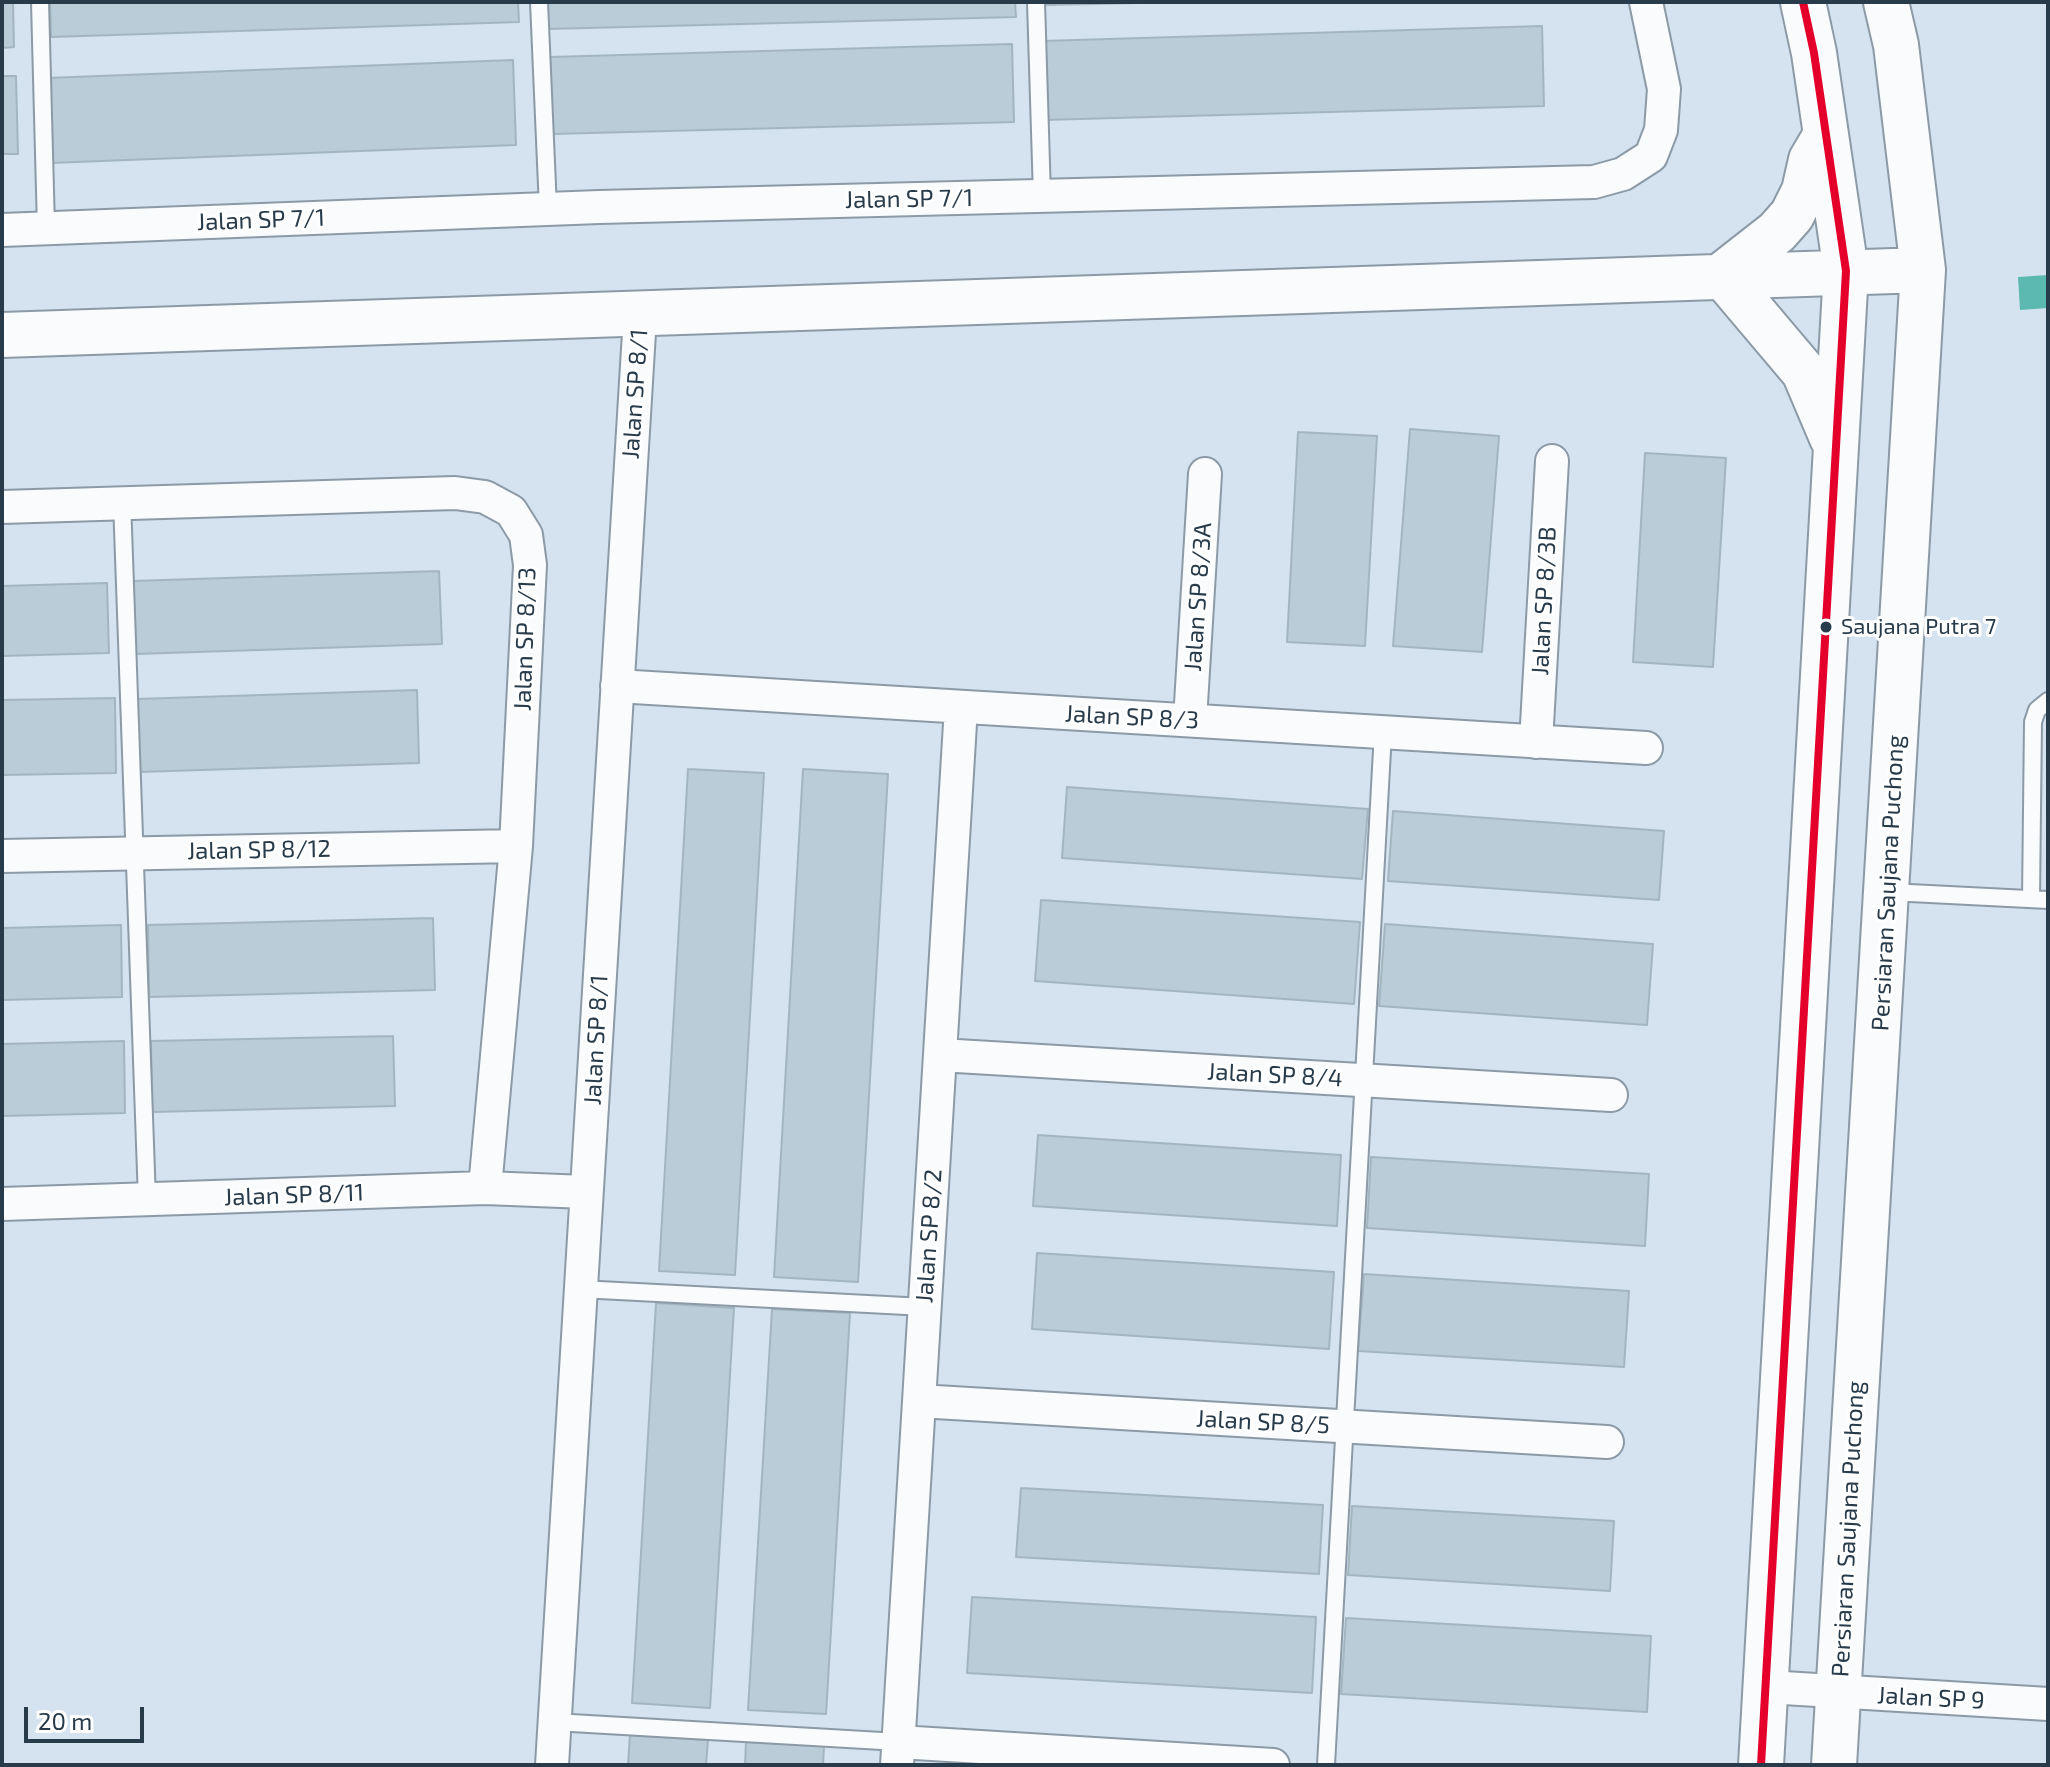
<!DOCTYPE html>
<style>
body{margin:0}
#map{position:relative;width:2050px;height:1767px;overflow:hidden;background:#d4e3ef;font-family:"Exo 2",sans-serif}
canvas{display:block}
.frame{position:absolute;inset:0;border:4px solid #283b4a;pointer-events:none}
.scale{position:absolute;left:24px;top:1707px;width:120px;height:36px;box-sizing:border-box;border:4px solid #283b4a;border-top:0;padding-left:10px;font-size:24px;line-height:28px;white-space:nowrap;color:#283b4a;-webkit-text-stroke:6px #fff;paint-order:stroke}
</style>
<div id="map">
<canvas width="2050" height="1767"></canvas>
<div class="frame"></div>
<div class="scale">20 m</div>
</div>
<script>
const c = document.querySelector('canvas').getContext('2d');
c.lineJoin = 'round';
function paint(path, color) {
  c.fillStyle = color;
  c.fill(path, 'evenodd');
}
function shape(rows) {
  const path = new Path2D();
  for (const r of rows) {
    path.moveTo(r[0], r[1]);
    for (let i = 2; i < r.length; i += 2) path.lineTo(r[i], r[i + 1]);
  }
  return path;
}
function trace(path, color, width, dash) {
  c.strokeStyle = color;
  c.lineWidth = width;
  c.lineCap = dash ? 'butt' : 'round';
  c.setLineDash(dash || []);
  c.stroke(path);
}
function drawText(font, color, halo, rows, align = 'center') {
  c.font = font + ' "Exo 2",sans-serif';
  c.lineWidth = 6;
  c.setLineDash([]);
  c.textBaseline = 'middle';
  c.strokeStyle = halo;
  c.fillStyle = color;
  for (const [text, x, y, turn = 0] of rows) {
    c.save();
    c.translate(x, y);
    c.rotate((+turn || 0) * Math.PI / 180);
    c.textAlign = isNaN(turn) ? turn : align;
    if (halo) c.strokeText(text, 0, 0);
    c.fillText(text, 0, 0);
    c.restore();
  }
}
paint(shape([
 [2048,275,2048,308,2020,310,2018,277]
]), '#5bb9b2');
const building = shape([
 [2,2,13,2,14,47,2,48,2,2],
 [50,2,518,2,519,22,51,37,50,2],
 [547,2,1015,2,1016,17,548,29,547,2],
 [1047,2,1183,2,1047,5,1047,2],
 [1542,26,1544,106,1044,120,1042,41,1542,26],
 [1012,44,1014,122,552,134,550,57,1012,44],
 [513,60,516,145,50,163,47,78,513,60],
 [2,76,16,76,18,154,2,154,2,76],
 [1410,429,1499,436,1482,652,1393,646,1410,429],
 [1298,432,1377,436,1365,646,1287,642,1298,432],
 [1645,453,1726,458,1713,667,1633,662,1645,453],
 [439,571,442,644,136,654,133,581,439,571],
 [107,583,109,653,2,656,2,586,107,583],
 [417,690,419,763,139,772,137,699,417,690],
 [115,698,116,773,2,775,2,700,115,698],
 [688,769,764,773,735,1275,659,1271,688,769],
 [803,769,888,774,858,1282,774,1277,803,769],
 [1067,787,1368,809,1362,879,1062,858,1067,787],
 [1393,811,1664,831,1659,900,1388,881,1393,811],
 [1041,900,1360,922,1354,1004,1035,981,1041,900],
 [433,918,435,990,149,997,148,925,433,918],
 [1385,924,1653,944,1647,1025,1379,1006,1385,924],
 [121,925,122,997,2,1000,2,928,121,925],
 [393,1036,395,1106,152,1112,151,1041,393,1036],
 [124,1041,125,1113,2,1116,2,1044,124,1041],
 [1038,1135,1341,1155,1337,1226,1033,1206,1038,1135],
 [1371,1157,1649,1174,1645,1246,1367,1228,1371,1157],
 [1037,1253,1334,1272,1329,1349,1032,1329,1037,1253],
 [1364,1274,1629,1291,1624,1367,1358,1351,1364,1274],
 [656,1303,734,1308,710,1708,632,1703,656,1303],
 [772,1309,850,1313,826,1714,748,1710,772,1309],
 [1021,1488,1323,1505,1319,1574,1016,1557,1021,1488],
 [1352,1506,1614,1521,1610,1591,1348,1575,1352,1506],
 [972,1597,1316,1617,1312,1693,967,1673,972,1597],
 [1346,1618,1651,1636,1647,1712,1341,1694,1346,1618],
 [630,1735,708,1740,706,1765,628,1765,630,1735],
 [746,1742,824,1746,823,1765,745,1765,746,1742]
]);
paint(building, '#baccd7');
trace(building, '#a3b6bf', 2);
const lane = shape([
 [40,2,46,228],
 [539,2,548,209],
 [1036,2,1042,196],
 [122,501,147,1200],
 [1890,892,2048,900],
 [2031,899,2033,722,2037,710,2048,701],
 [580,1289,925,1307],
 [554,1722,899,1742],
 [1326,1765,1383,732]
]);
const street = shape([
 [2,230,599,207,1594,182,1623,174,1651,156,1661,130,1664,89,1646,2],
 [2,507,455,493,485,497,511,511,526,535,530,565,516,846,485,1188],
 [617,686,1646,748],
 [1190,720,1205,474],
 [1536,742,1552,461],
 [2,856,516,846],
 [940,1055,1611,1095],
 [2,1204,485,1188,586,1192],
 [919,1401,1607,1442],
 [1767,1687,2048,1704],
 [899,1742,1273,1765],
 [552,1765,640,316],
 [897,1765,961,707]
]);
const secondary = shape([
 [1824,138,1811,160,1804,191,1792,215,1777,232,1722,275,1804,372,1832,438],
 [2,335,1923,270],
 [1761,1765,1846,271,1814,53,1803,2],
 [1834,1765,1923,270,1896,45,1886,2]
]);
trace(lane, '#8b9aa6', 20);
trace(street, '#8b9aa6', 36);
trace(secondary, '#8b9aa6', 48);
trace(lane, '#f9fbfd', 16);
trace(street, '#f9fbfd', 32);
trace(secondary, '#f9fbfd', 44);
trace(shape([
 [1761,1765,1846,271,1814,53,1803,2]
]), '#e4002b', 8);
for (const [x, y, r, color] of [
 [1826,627,7,"#283b4a"]
]) {
  const dot = new Path2D();
  dot.arc(x, y, r, 0, 2 * Math.PI);
  c.fillStyle = color;
  c.fill(dot);
  trace(dot, '#fff', 3);
}
drawText('22px', '#283b4a', '#fff', [
 ["Saujana Putra 7",1841,627]
], 'left');
drawText('24px', '#283b4a', '#fff', [
 ["Jalan SP 7/1",909,199,-1],
 ["Jalan SP 7/1",261,220,-2],
 ["Jalan SP 8/1",635,394,-86],
 ["Jalan SP 8/3A",1198,597,-86],
 ["Jalan SP 8/3B",1544,601,-87],
 ["Jalan SP 8/13",525,639,-88],
 ["Jalan SP 8/3",1132,717,3],
 ["Jalan SP 8/12",259,850,-1],
 ["Persiaran Saujana Puchong",1888,883,-87],
 ["Jalan SP 8/1",596,1040,-87],
 ["Jalan SP 8/4",1275,1075,3],
 ["Jalan SP 8/11",294,1195,-2],
 ["Jalan SP 8/2",929,1236,-86],
 ["Jalan SP 8/5",1263,1422,3],
 ["Persiaran Saujana Puchong",1848,1529,-87],
 ["Jalan SP 9",1931,1698,3]
]);
</script>
